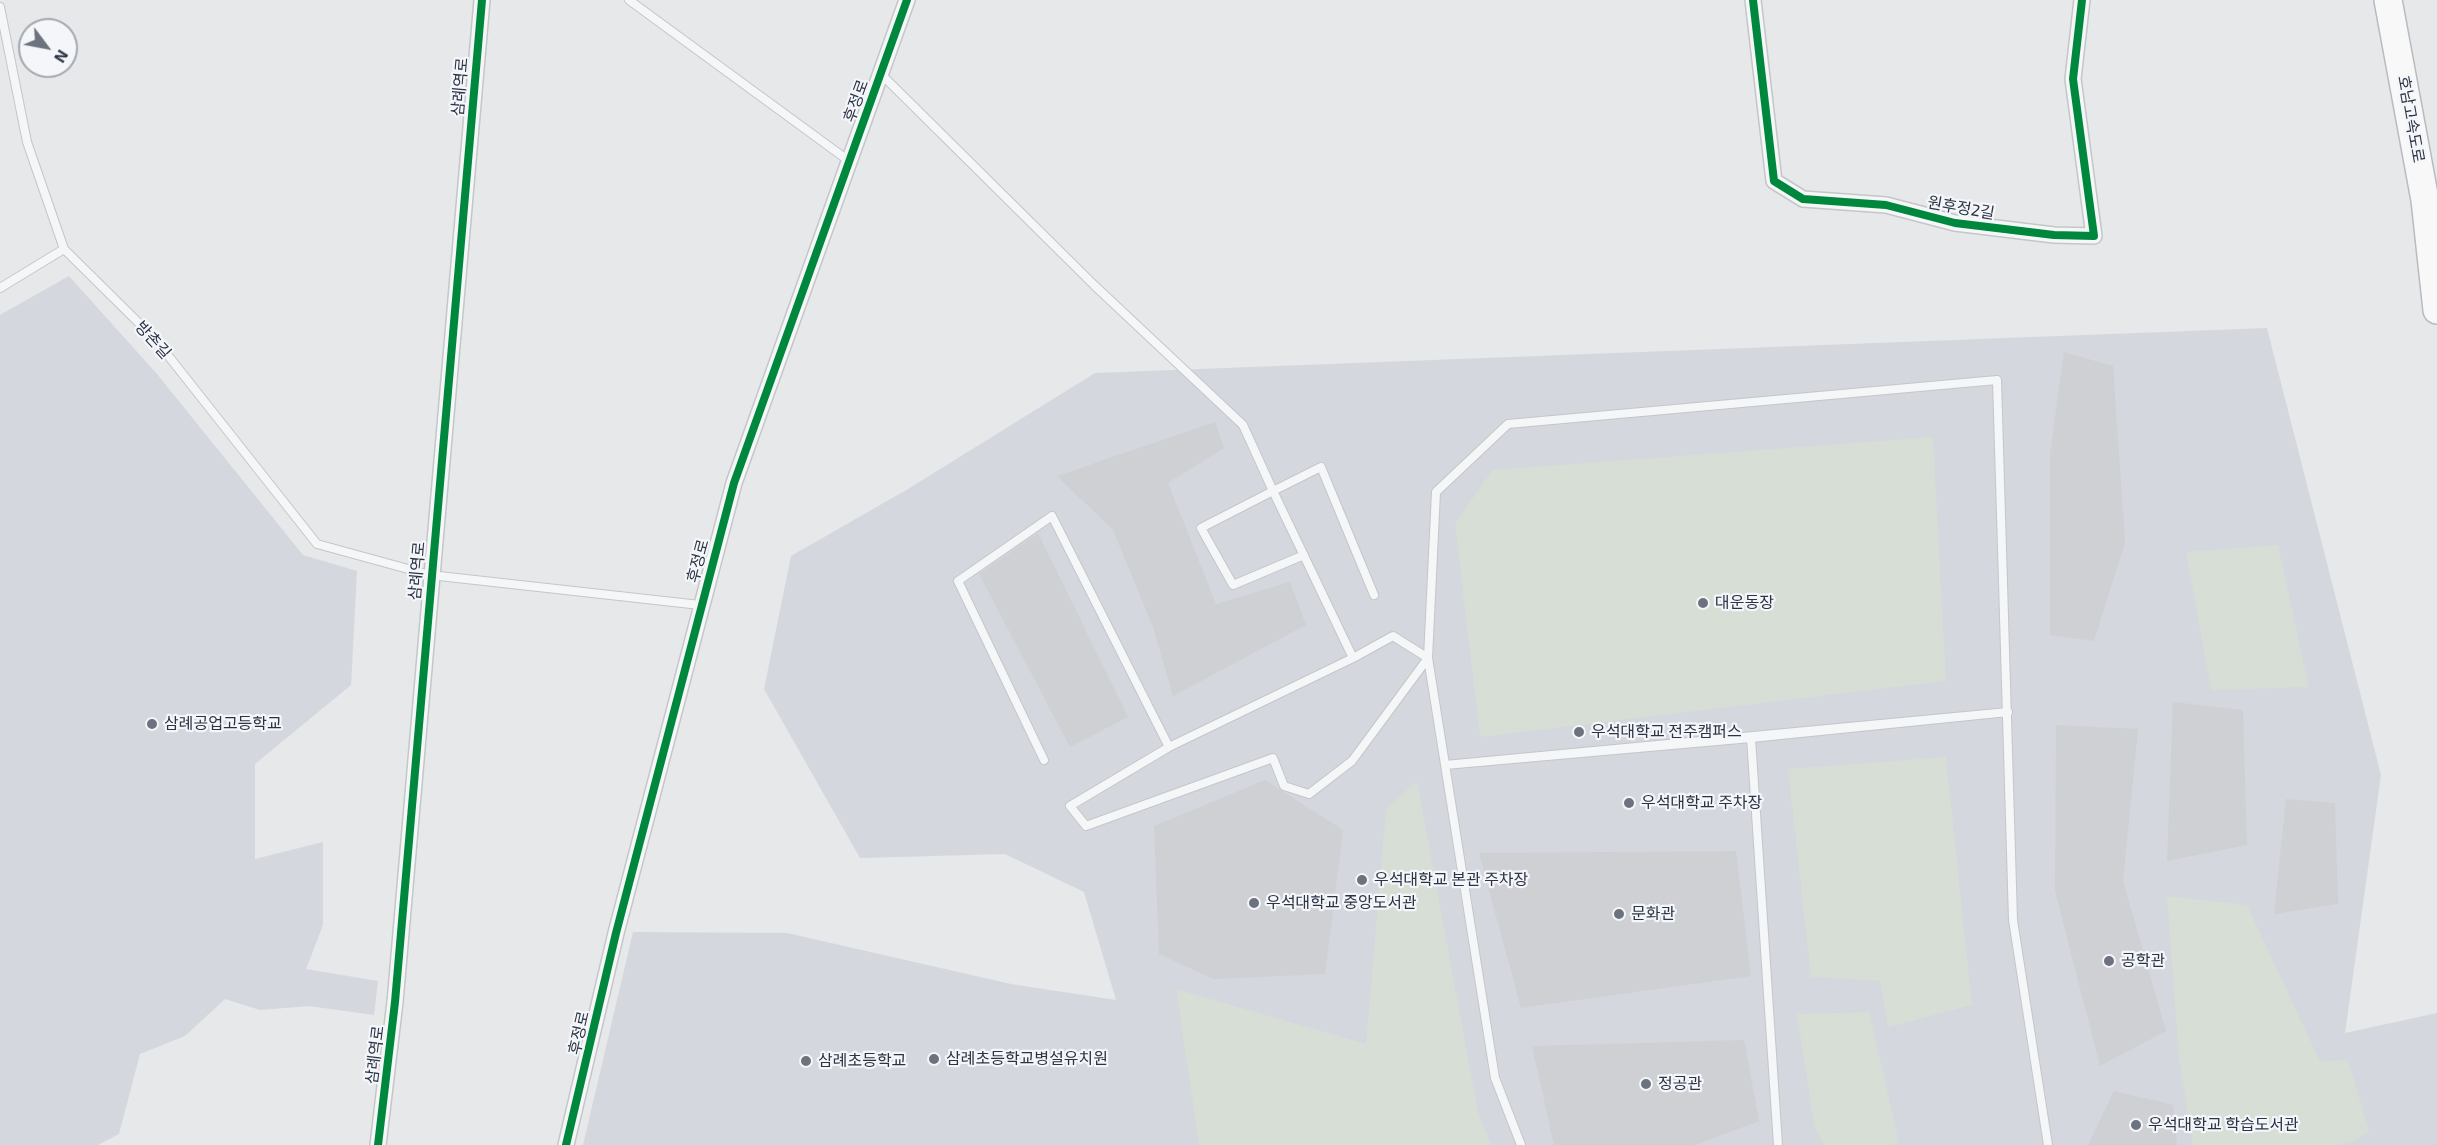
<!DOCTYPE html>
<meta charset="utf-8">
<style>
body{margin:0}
#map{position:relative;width:2437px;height:1145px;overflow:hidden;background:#e6e8ea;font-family:"Exo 2",sans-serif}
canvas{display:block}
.north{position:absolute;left:18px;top:18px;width:60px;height:60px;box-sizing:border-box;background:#f4f6f9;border:2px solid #a4a8b1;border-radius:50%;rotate:122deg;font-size:16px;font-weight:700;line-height:24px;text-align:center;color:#2b3445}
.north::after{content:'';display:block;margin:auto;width:21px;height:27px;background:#6c737f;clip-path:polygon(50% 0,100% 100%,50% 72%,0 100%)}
</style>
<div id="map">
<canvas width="2437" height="1145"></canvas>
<div class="north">N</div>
</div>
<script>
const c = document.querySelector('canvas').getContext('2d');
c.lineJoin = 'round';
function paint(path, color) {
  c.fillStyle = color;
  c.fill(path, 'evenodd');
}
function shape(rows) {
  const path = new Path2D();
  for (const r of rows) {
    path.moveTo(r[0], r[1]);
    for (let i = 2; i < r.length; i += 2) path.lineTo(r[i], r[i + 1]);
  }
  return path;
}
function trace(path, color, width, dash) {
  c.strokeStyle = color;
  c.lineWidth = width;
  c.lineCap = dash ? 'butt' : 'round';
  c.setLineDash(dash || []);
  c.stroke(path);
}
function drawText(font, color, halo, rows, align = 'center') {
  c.font = font + ' "Exo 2","Noto Sans KR",sans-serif';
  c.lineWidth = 4.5;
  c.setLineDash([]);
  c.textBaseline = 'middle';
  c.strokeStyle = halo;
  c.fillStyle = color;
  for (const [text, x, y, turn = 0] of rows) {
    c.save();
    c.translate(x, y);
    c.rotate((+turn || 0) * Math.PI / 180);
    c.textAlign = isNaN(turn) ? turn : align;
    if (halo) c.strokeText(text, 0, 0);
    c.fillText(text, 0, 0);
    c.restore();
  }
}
paint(shape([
 [69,276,157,374,303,555,357,571,351,685,255,764,255,859,323,842,323,925,306,969,378,981,374,1015,309,1006,260,1010,225,999,185,1036,140,1054,119,1134,98,1145,0,1145,0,315],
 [2267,328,2381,775,2345,1033,2437,1013,2437,1145,583,1145,633,932,787,933,1011,984,1116,1000,1084,892,1005,854,860,858,764,689,791,556,908,489,1095,373]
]), '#d4d7dd');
paint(shape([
 [1933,437,1946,681,1480,737,1455,524,1492,470],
 [2278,545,2309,687,2211,690,2186,552],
 [1946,757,1972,1005,1888,1027,1880,981,1811,977,1788,769],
 [1417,781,1478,1112,1491,1145,1199,1145,1176,989,1366,1044,1386,809],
 [2167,896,2247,905,2320,1061,2348,1060,2369,1131,2350,1143,2339,1145,2193,1145,2179,1058],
 [1869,1012,1899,1141,1894,1145,1824,1145,1814,1125,1797,1014]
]), '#d6ded6');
paint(shape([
 [2064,352,2113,366,2125,543,2094,641,2050,635,2050,454],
 [1215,422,1224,448,1168,483,1216,604,1290,582,1306,625,1173,696,1153,627,1113,530,1057,476],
 [1038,533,1128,717,1070,747,979,574],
 [2173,702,2243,710,2247,845,2167,861],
 [2056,725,2138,729,2123,881,2166,1031,2100,1066,2055,891],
 [1265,780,1343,830,1325,974,1213,979,1159,954,1154,826],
 [2286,799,2335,803,2338,904,2274,914],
 [1736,851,1751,976,1521,1008,1479,853],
 [1744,1040,1759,1121,1695,1145,1554,1145,1532,1046],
 [2114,1091,2173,1105,2177,1145,2088,1145]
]), '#ced0d3');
const service = shape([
 [629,0,849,161],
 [0,7,27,142,64,249,155,339,317,544,430,575,700,605],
 [880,73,1094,285,1243,425,1273,491,1201,528,1233,585,1304,555],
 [0,288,64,249],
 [2008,712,1751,738,1445,765,2008,712],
 [1751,738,1778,1145],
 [1169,747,1070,806,1086,826,1273,758,1284,786,1309,794,1352,761,1428,658,1393,636,1353,658,1273,491,1321,467,1374,595],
 [1044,760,958,581,1052,516,1169,747,1353,658],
 [1521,1145,1495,1078,1428,658,1436,492,1508,424,1997,380,2013,920,2048,1145]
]);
const minor = shape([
 [1753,0,1774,181,1803,199,1886,205,1955,223,2054,235,2094,236,2073,79,2082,0],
 [378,1145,395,1002,482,0],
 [566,1145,616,933,734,483,907,0]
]);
const motorway = shape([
 [2388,0,2425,200,2437,310]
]);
trace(service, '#c4c6c8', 10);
trace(minor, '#c4c6c8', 18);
trace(motorway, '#b8bbbf', 30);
trace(service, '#f5f6f7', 8);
trace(minor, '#f5f6f7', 15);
trace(motorway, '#f8f8f8', 27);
trace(shape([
 [1753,0,1774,181,1803,199,1886,205,1955,223,2054,235,2094,236,2073,79,2082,0],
 [378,1145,395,1002,482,0],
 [566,1145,616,933,734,483,907,0]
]), '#00873e', 8);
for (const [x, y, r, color] of [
 [1703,603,6,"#6c737f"],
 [152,724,6,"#6c737f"],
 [1579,732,6,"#6c737f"],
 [1629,803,6,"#6c737f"],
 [1362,880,6,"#6c737f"],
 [1254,903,6,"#6c737f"],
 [1619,914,6,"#6c737f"],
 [2109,961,6,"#6c737f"],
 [934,1059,6,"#6c737f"],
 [806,1061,6,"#6c737f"],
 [1646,1084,6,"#6c737f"],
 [2136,1125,6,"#6c737f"]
]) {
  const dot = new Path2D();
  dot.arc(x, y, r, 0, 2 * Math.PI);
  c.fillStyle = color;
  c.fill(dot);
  trace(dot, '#f4f6f9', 2);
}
drawText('16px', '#2b3445', '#f4f6f9', [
 ["삼례역로",460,87,-85],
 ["후정로",856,101,-70],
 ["호남고속도로",2411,119,80],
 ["원후정2길",1961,208,10],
 ["방촌길",153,340,48],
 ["후정로",698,561,-75],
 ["삼례역로",417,571,-85],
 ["후정로",579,1033,-77],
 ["삼례역로",375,1055,-83]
]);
drawText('16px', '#2b3445', '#f4f6f9', [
 ["대운동장",1715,603],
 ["삼례공업고등학교",164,724],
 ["우석대학교 전주캠퍼스",1591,732],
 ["우석대학교 주차장",1641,803],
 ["우석대학교 본관 주차장",1374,880],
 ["우석대학교 중앙도서관",1266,903],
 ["문화관",1631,914],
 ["공학관",2121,961],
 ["삼례초등학교병설유치원",946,1059],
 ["삼례초등학교",818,1061],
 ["정공관",1658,1084],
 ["우석대학교 학습도서관",2148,1125]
], 'left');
</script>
